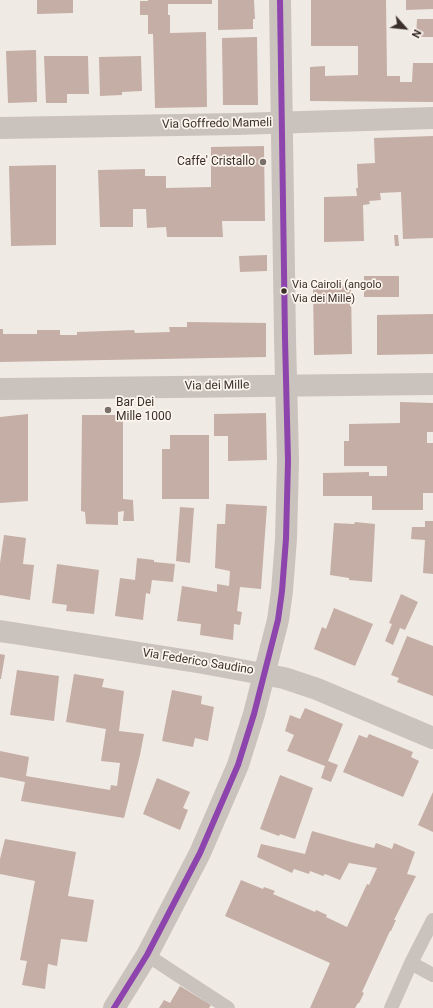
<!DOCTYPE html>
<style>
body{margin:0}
#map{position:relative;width:433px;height:1008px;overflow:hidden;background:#f0eae4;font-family:Roboto,sans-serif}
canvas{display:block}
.north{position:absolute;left:385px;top:8px;width:40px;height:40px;-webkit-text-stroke:3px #fcf5ed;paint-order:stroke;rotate:117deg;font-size:11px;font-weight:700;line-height:16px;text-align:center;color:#3b2f2a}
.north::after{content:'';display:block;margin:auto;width:14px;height:18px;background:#3b2f2a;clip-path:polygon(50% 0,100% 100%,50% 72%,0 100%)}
</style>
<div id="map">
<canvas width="433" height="1008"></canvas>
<div class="north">N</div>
</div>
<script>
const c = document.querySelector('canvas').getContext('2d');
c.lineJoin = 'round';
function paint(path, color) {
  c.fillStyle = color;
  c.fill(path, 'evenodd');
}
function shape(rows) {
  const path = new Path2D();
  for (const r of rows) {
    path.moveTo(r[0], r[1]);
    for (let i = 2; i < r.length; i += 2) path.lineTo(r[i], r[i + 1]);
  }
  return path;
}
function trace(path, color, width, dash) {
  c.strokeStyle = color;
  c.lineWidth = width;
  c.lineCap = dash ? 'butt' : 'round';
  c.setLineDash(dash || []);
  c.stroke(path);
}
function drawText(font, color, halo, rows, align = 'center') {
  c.font = font + ' Roboto,sans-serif';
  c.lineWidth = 3.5;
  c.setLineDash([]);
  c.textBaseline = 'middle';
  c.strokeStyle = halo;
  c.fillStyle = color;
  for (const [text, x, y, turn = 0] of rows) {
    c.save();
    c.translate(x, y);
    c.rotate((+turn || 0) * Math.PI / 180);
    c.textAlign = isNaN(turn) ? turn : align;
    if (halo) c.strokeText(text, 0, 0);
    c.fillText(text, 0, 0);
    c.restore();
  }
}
paint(shape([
 [37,0,73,0,73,13,37,14],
 [148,0,212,0,212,4,168,4,168,15,170,15,170,33,206,32,207,107,155,108,153,34,148,34,148,15,140,15,140,1,148,1],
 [218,0,254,0,255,19,253,19,253,29,218,30],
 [311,0,386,0,387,76,400,76,400,82,412,82,413,63,433,63,433,102,310,101,310,67,325,66,325,76,358,75,358,46,311,46],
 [406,0,433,0,433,9,406,10],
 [417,19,433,19,433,37,416,37],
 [257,37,258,105,223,105,222,38],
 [36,50,37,102,8,103,6,51],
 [44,56,88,56,89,94,67,94,67,103,46,103],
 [141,56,142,91,122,92,122,95,100,96,99,57],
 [433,136,433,238,403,239,401,192,380,193,381,200,369,201,370,204,363,205,364,241,324,242,324,197,357,196,356,188,358,188,357,164,375,163,374,138],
 [264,146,265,221,222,221,223,237,167,237,166,227,147,228,146,209,133,209,133,227,100,227,98,170,145,169,145,176,166,176,166,188,211,187,211,147],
 [56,165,56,245,11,246,9,166],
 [394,235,398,235,399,246,395,246],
 [267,255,267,271,240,272,239,256],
 [364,276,399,276,399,297,364,297],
 [313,286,351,286,352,354,314,355],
 [433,314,433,354,377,355,377,315],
 [187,322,266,323,266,357,0,362,0,329,3,329,3,334,37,334,37,330,60,330,60,335,77,335,77,332,134,330,135,333,170,332,169,327,187,327],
 [400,402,433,403,433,432,427,432,427,443,433,443,433,493,423,493,423,510,372,510,372,496,323,496,323,473,369,472,369,476,387,476,387,466,344,466,344,441,349,441,349,424,400,423],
 [266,413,267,460,228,461,228,436,214,436,214,414],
 [28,414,28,501,0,503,0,417],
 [82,415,123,415,123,499,133,500,134,521,123,521,124,511,118,512,118,525,86,524,85,512,81,511],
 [170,435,209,435,209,499,162,499,162,449,170,449],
 [226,504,267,506,261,589,240,587,237,611,242,612,240,625,234,624,233,640,200,635,201,624,177,621,182,586,217,592,217,584,229,586,230,571,215,568,217,524,225,524],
 [180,507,194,508,190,563,176,561],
 [425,521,433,521,433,574,423,573,425,540,411,539,412,527,425,527],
 [355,522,375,524,372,582,349,580,349,578,330,575,334,523,354,524],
 [4,535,26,538,23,564,34,565,30,600,0,595,0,563],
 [137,558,154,560,154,562,175,564,173,582,152,580,150,594,146,593,143,620,115,616,120,578,135,580],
 [57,564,99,570,94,614,66,611,67,605,52,603],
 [401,594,418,602,405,630,400,628,393,645,385,641,392,624,389,623],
 [334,608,373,624,355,666,314,649,322,627,326,629],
 [407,636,433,646,433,696,397,682,399,678,391,675],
 [0,654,5,655,1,679,0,679],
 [17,670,59,676,54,721,10,715],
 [74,674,104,679,102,687,124,691,119,731,144,734,140,755,124,818,21,801,25,782,0,777,0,751,29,757,26,776,110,790,111,785,117,786,120,763,101,761,106,729,66,722],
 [172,690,202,696,201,704,214,707,208,741,195,738,193,747,162,741],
 [305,708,343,724,328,761,338,765,331,782,321,778,325,766,287,751,294,735,285,731,290,715,300,719],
 [369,734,413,752,411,757,419,761,403,797,343,772,359,735,367,738],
 [280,775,313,788,295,839,280,834,279,836,260,829],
 [157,778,190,792,183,808,188,810,180,830,143,814],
 [433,792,433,832,418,825],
 [312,831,351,842,374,848,376,843,392,849,394,843,415,852,407,874,416,876,394,920,396,920,391,931,390,931,362,992,364,993,359,1003,358,1003,355,1008,310,1008,330,963,225,916,241,880,263,889,264,887,275,891,273,894,315,912,316,910,327,915,326,917,347,927,367,884,369,885,377,868,349,863,340,880,325,874,323,876,310,871,309,874,294,869,292,873,257,857,261,844,305,854],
 [5,839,76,852,68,896,94,900,87,942,61,939,57,966,48,964,45,989,22,985,27,961,20,960,35,881,0,874,0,859],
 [180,986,211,1005,209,1008,159,1008,164,1000,170,1003]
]), '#c5aea5');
trace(shape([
 [147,955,228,1008],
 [411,963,433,975],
 [391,1008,411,963,433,920]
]), '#cac3bd', 14);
trace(shape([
 [0,128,237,124,433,118],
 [0,389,433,384],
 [0,631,13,633,203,663,284,678,317,689,433,738]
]), '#cac3bd', 22);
trace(shape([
 [114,1008,147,955,200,853,238,765,254,714,278,620,282,591,286,539,288,461,285,338,280,0]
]), '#cac3bd', 22);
trace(shape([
 [114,1008,147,955,200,853,238,765,254,714,278,620,282,591,286,539,288,461,285,338,280,0]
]), '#8e44ad', 6);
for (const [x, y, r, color] of [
 [263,162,4,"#7a706b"],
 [284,291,3.5,"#3b2f2a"],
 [108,410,4,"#7a706b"]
]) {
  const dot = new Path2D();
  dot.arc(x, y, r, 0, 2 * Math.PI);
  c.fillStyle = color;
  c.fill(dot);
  trace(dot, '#fcf5ed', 1.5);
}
drawText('11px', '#3b2f2a', '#fcf5ed', [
 ["Via Cairoli (angolo",292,285],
 ["Via dei Mille)",292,299]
], 'left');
drawText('12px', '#3b2f2a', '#fcf5ed', [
 ["Via Goffredo Mameli",217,124,-1],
 ["Via dei Mille",217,386,-1],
 ["Via Federico Saudino",198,662,9]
]);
drawText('12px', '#3b2f2a', '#fcf5ed', [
 ["Caffe' Cristallo",255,162],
 ["Bar Dei",116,403,"left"],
 ["Mille 1000",116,417,"left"]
], 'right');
</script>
